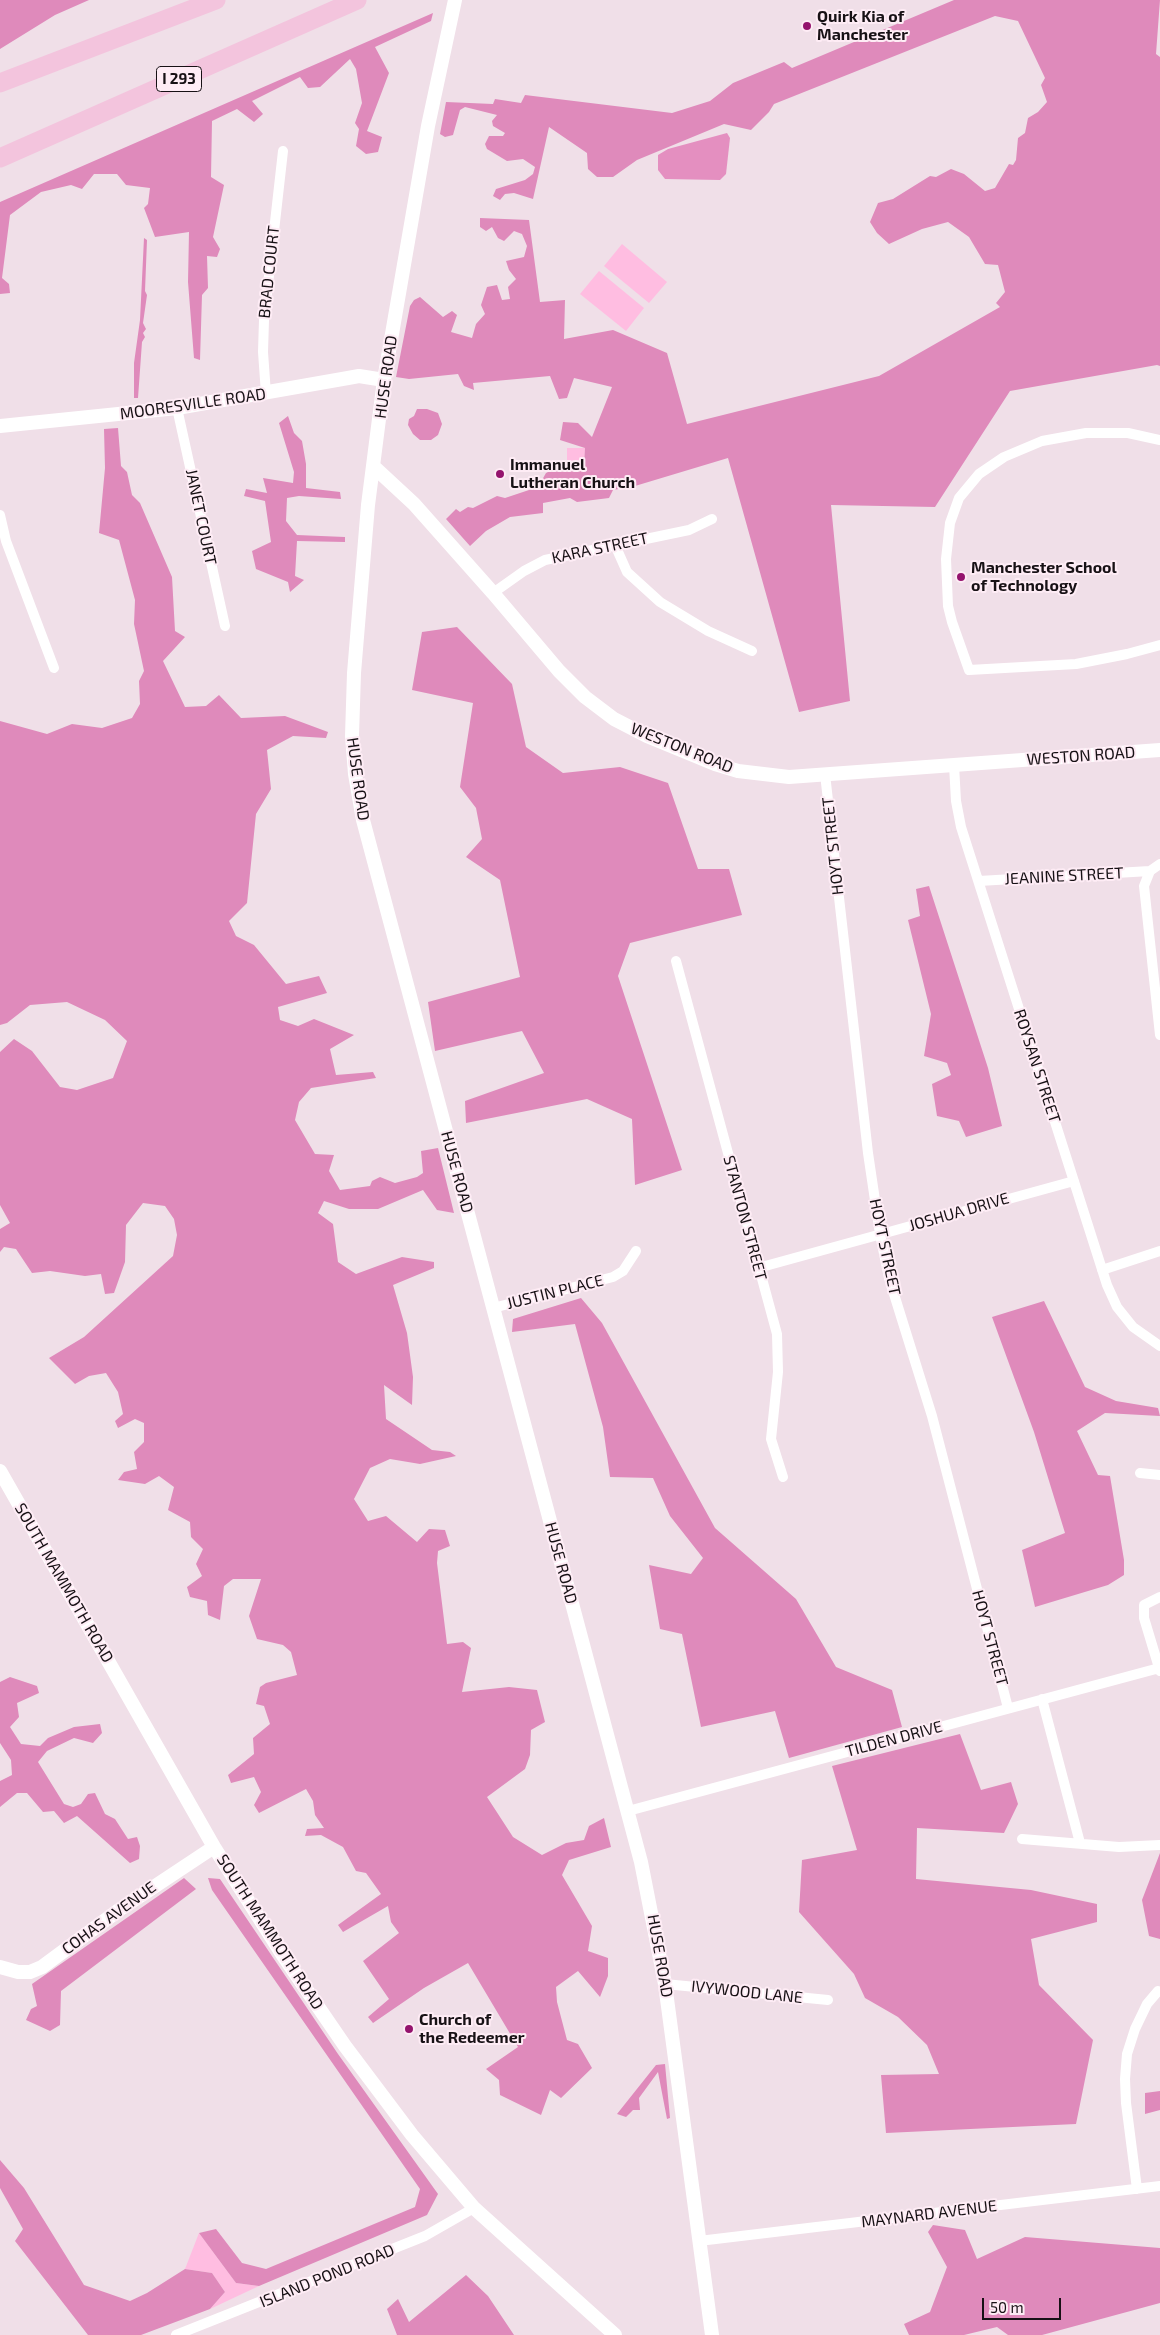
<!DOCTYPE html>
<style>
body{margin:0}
#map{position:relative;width:1160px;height:2335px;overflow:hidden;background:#f0dfe8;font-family:"Exo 2",sans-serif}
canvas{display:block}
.scale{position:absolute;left:982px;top:2298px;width:79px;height:22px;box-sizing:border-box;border:2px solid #171115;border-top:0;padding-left:6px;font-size:15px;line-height:18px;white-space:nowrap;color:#171115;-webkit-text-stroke:4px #feecf5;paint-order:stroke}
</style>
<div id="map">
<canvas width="1160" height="2335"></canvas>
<div class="scale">50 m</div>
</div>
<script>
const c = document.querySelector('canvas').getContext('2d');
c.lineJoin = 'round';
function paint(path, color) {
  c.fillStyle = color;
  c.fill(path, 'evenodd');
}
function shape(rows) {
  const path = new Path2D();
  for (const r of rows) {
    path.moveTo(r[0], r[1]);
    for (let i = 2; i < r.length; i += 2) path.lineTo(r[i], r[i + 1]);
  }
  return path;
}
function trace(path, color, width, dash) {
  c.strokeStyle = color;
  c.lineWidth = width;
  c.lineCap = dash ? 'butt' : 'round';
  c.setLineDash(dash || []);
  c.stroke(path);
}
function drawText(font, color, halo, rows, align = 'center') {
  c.font = font + ' "Exo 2",sans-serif';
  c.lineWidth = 4;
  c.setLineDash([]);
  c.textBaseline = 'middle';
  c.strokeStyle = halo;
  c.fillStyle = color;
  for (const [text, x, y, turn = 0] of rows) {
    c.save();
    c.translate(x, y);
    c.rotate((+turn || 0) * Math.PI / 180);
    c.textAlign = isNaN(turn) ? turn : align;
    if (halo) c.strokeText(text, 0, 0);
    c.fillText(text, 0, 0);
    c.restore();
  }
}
paint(shape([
 [622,244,667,282,649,303,604,266],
 [599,271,644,308,626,331,580,294],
 [567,448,585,448,584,465,567,464],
 [199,2233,236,2283,259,2286,210,2309,225,2292,212,2273,185,2269]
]), '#ffbde1');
paint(shape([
 [0,0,89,0,55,15,0,49],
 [954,0,1160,0,1156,54,1160,57,1160,366,1157,365,1010,391,935,507,831,505,850,701,799,712,728,458,635,486,613,490,609,498,577,502,570,498,543,503,543,513,510,517,486,531,470,546,446,519,456,509,460,512,468,507,473,508,497,496,505,498,538,487,546,473,556,468,567,464,584,465,585,448,560,440,563,422,578,423,592,437,612,387,574,378,567,398,559,399,550,376,473,383,474,390,464,386,458,374,409,379,396,377,410,306,414,300,420,297,443,317,452,311,457,315,451,332,472,338,476,324,485,314,481,305,487,287,497,285,502,300,510,299,508,287,516,279,509,270,506,261,524,257,527,246,522,234,514,231,504,241,498,238,492,227,486,231,480,227,480,218,529,220,540,302,565,300,564,339,613,330,667,353,687,424,879,376,1000,307,996,303,1005,292,998,265,985,264,969,237,948,222,922,229,889,244,877,233,870,222,878,203,893,199,930,176,936,177,951,169,964,174,985,191,995,188,1009,164,1013,165,1016,160,1018,138,1025,133,1028,118,1038,112,1047,102,1041,85,1045,78,1018,21,995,16,774,104,769,112,751,130,724,124,637,160,613,177,597,177,588,169,587,153,549,127,533,199,514,193,505,194,500,200,493,196,496,189,525,180,533,174,535,167,523,159,507,161,487,149,485,144,489,136,503,136,505,133,493,126,492,121,497,115,465,107,460,110,453,135,445,137,440,134,446,102,493,104,495,99,521,103,525,95,672,113,710,101,733,83,784,62,792,68],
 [433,13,431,21,375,47,389,73,367,131,382,137,378,152,366,154,356,146,359,129,355,123,362,103,356,69,350,59,320,87,308,88,300,77,252,101,263,114,254,122,237,109,212,121,211,177,224,185,213,237,220,249,217,257,207,256,208,288,202,295,200,360,194,358,188,282,189,232,155,237,144,208,148,204,150,188,126,185,117,174,94,174,82,189,71,185,41,192,10,215,2,278,9,284,10,293,0,294,0,202],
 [144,238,147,240,145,291,147,295,143,323,146,329,143,333,145,337,142,342,138,398,134,398,134,363,140,320],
 [417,409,427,409,438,413,442,424,438,435,431,440,420,440,413,434,408,425,409,419,414,416],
 [288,416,294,433,302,441,306,464,306,488,340,492,341,499,299,496,287,498,286,521,297,535,345,537,345,542,297,541,295,576,304,580,290,592,288,582,256,569,252,551,271,542,265,501,244,496,246,489,267,493,263,478,293,483,294,472,279,423],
 [118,428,121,466,127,472,132,495,140,503,172,577,175,631,185,637,163,661,185,707,206,706,219,695,241,718,285,716,328,732,326,738,293,736,267,750,271,789,256,814,247,903,229,921,236,936,254,945,286,984,319,976,327,993,278,1007,280,1020,298,1026,314,1019,354,1035,330,1049,336,1075,373,1072,376,1078,311,1088,299,1102,295,1120,315,1154,334,1155,329,1171,340,1190,370,1186,372,1181,380,1177,395,1183,417,1177,423,1173,421,1151,438,1148,454,1213,437,1210,423,1190,378,1209,349,1209,324,1201,318,1213,333,1224,338,1262,356,1274,402,1257,434,1262,434,1268,393,1285,407,1333,413,1377,412,1405,384,1385,386,1419,432,1450,450,1452,456,1456,420,1464,390,1459,370,1468,354,1499,368,1521,386,1516,417,1542,429,1529,445,1530,450,1546,438,1551,437,1563,447,1644,463,1642,471,1648,462,1692,509,1687,537,1690,545,1722,531,1730,530,1755,525,1769,487,1797,513,1837,542,1855,566,1843,584,1840,589,1826,604,1818,611,1847,569,1860,562,1875,592,1926,588,1951,608,1958,608,1976,600,1997,578,1971,556,1987,557,2002,567,2040,578,2044,592,2068,561,2098,550,2090,541,2115,500,2095,499,2080,486,2069,518,2047,468,1963,424,1988,373,2023,368,2017,389,1999,363,1961,399,1933,391,1922,388,1906,343,1932,338,1925,381,1894,366,1873,356,1871,343,1847,321,1835,305,1836,307,1829,324,1828,315,1815,313,1801,306,1789,259,1813,254,1805,261,1792,254,1777,231,1783,228,1775,254,1754,253,1738,270,1724,264,1706,256,1704,260,1687,266,1683,297,1675,291,1652,283,1645,257,1639,249,1616,261,1579,233,1579,224,1586,220,1620,208,1615,207,1601,190,1597,187,1587,202,1576,196,1564,203,1549,191,1537,190,1522,168,1510,174,1487,159,1476,145,1484,118,1480,124,1472,137,1469,134,1452,144,1442,144,1423,135,1419,118,1428,115,1421,123,1414,118,1392,106,1373,89,1376,75,1384,49,1358,84,1337,173,1256,177,1235,174,1219,165,1206,143,1203,126,1225,125,1262,114,1293,105,1294,101,1274,85,1276,50,1271,32,1273,16,1249,4,1247,0,1252,0,1229,10,1223,0,1205,0,1052,14,1039,32,1051,60,1087,77,1090,113,1078,127,1041,105,1020,67,1002,30,1005,7,1023,0,1025,0,721,47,734,72,724,102,728,132,718,140,704,139,681,144,671,134,624,135,600,119,540,99,533,105,468,104,429],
 [457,627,512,684,526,747,563,773,620,767,668,783,698,869,729,869,742,915,630,943,618,976,682,1170,635,1185,632,1119,587,1099,466,1123,465,1101,544,1073,522,1031,435,1051,428,1002,520,977,500,880,466,857,482,839,476,808,460,787,473,703,412,690,422,632],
 [929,886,988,1068,1002,1126,966,1137,959,1121,937,1116,932,1084,951,1075,947,1063,924,1056,931,1014,908,920,920,916,916,889],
 [581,1298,602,1323,715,1528,796,1599,836,1667,892,1690,902,1727,789,1758,775,1711,701,1727,682,1634,660,1629,649,1565,691,1574,703,1558,670,1516,653,1478,610,1477,603,1427,575,1324,512,1332,513,1319],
 [1044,1301,1085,1387,1116,1401,1158,1408,1160,1416,1105,1413,1077,1431,1098,1475,1110,1476,1124,1560,1124,1575,1108,1585,1035,1607,1022,1550,1065,1533,1034,1432,992,1317],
 [10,1677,37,1686,39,1693,17,1703,19,1717,10,1727,21,1744,40,1746,48,1738,74,1727,100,1724,102,1733,93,1743,74,1738,47,1751,38,1762,64,1804,73,1807,81,1804,88,1794,95,1793,105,1814,115,1819,128,1839,137,1837,140,1846,139,1859,130,1863,77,1816,64,1823,54,1811,43,1812,27,1793,17,1793,0,1807,0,1781,12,1775,11,1760,0,1743,0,1682],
 [960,1734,981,1790,1011,1782,1018,1804,1004,1833,917,1828,916,1879,1031,1890,1097,1904,1097,1922,1031,1939,1039,1985,1093,2040,1076,2124,886,2133,881,2075,939,2074,927,2045,898,2017,865,1998,854,1974,799,1912,802,1860,857,1850,832,1766],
 [1160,1853,1160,1939,1149,1936,1142,1900],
 [184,1878,196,1889,61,1991,60,2025,50,2031,26,2020,31,2009,37,2006,32,1984],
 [208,1878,220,1879,338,2054,438,2194,427,2215,259,2286,236,2283,199,2233,216,2229,242,2263,266,2269,415,2207,420,2189,212,1890],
 [665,2064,670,2118,667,2119,658,2072,639,2098,640,2110,633,2110,626,2117,617,2114,656,2065],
 [1160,2091,1160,2110,1145,2114,1145,2093],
 [0,2160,24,2188,84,2285,130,2301,147,2293,185,2269,212,2273,225,2292,210,2309,141,2335,88,2335,15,2241,23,2229,0,2188],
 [933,2225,965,2230,977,2259,1025,2237,1160,2248,1160,2303,1042,2335,1008,2335,997,2327,964,2335,909,2335,904,2324,930,2312,947,2267,928,2232],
 [466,2275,488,2296,514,2335,397,2335,387,2309,398,2299,409,2322]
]), '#df8abb');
paint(shape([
 [727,133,730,138,726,174,720,180,665,179,658,170,658,155,668,149]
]), '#e48fc0');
trace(shape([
 [266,394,263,352,264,320,283,151],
 [177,408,225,626],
 [1160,440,1128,433,1086,433,1042,441,1004,457,979,474,959,498,950,523,946,559,948,606,952,622,969,670,1076,664,1127,654,1160,645],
 [0,515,6,541,54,668],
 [615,545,627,572,660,602,708,631,752,651],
 [493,593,524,571,545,560,689,530,712,519],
 [954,765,956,801,961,827,1107,1285,1117,1307,1133,1327,1160,1346],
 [825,774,868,1153,880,1234,889,1278,932,1416,1008,1708],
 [1160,864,1150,871,1144,886,1160,1035],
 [979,881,1150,871],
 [676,961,777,1334,778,1372,771,1439,783,1477],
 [758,1268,1074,1181],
 [1102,1270,1160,1251],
 [493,1308,613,1277,623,1271,636,1251],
 [1140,1473,1160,1475],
 [1160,1597,1144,1605,1144,1618,1160,1671],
 [1042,1699,1080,1843],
 [628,1811,1159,1668],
 [1022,1839,1119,1847,1160,1845],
 [665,1984,828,2000],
 [1137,2189,1126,2103,1125,2079,1127,2054,1135,2029,1147,2004,1158,1991],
 [699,2241,1160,2186],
 [176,2335,425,2236,474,2208]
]), '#fff', 10);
trace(shape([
 [455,0,428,126,384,380,368,505,354,673,352,736,355,774,363,820,641,1862,665,1984,712,2335],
 [0,426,177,408,348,378,359,376,384,380],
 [373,466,414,504,493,593,559,671,585,697,614,719,647,736,715,764,738,771,789,777,1160,750],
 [0,1471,214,1847,282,1954,345,2046,412,2135,474,2208,615,2335],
 [0,1967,18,1972,30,1972,42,1967,119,1910,214,1847]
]), '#fff', 14);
trace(shape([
 [0,83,216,0],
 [0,158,357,0]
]), '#f3c4dd', 19);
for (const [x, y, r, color] of [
 [807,26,5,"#94136d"],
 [500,474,5,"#94136d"],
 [961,577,5,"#94136d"],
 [409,2029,5,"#94136d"]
]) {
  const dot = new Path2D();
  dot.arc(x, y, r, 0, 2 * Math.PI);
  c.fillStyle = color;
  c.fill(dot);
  trace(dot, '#feecf5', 2);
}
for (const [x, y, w] of [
 [179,79,45]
]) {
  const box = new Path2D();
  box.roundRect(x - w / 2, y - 12.5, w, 25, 4);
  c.fillStyle = '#feecf5';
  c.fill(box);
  trace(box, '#171115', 1);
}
drawText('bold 15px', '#171115', null, [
 ["I 293",179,79]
]);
drawText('bold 16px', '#171115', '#feecf5', [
 ["Quirk Kia of",817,17],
 ["Manchester",817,35],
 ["Immanuel",510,465],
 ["Lutheran Church",510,483],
 ["Manchester School",971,568],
 ["of Technology",971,586],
 ["Church of",419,2020],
 ["the Redeemer",419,2038]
], 'left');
drawText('16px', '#171115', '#feecf5', [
 ["BRAD COURT",269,272,-84],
 ["HUSE ROAD",386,377,-82],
 ["MOORESVILLE ROAD",193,404,-8],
 ["JANET COURT",201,517,78],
 ["KARA STREET",600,548,-12],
 ["WESTON ROAD",682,748,22],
 ["WESTON ROAD",1081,756,-4],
 ["HUSE ROAD",358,779,82],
 ["HOYT STREET",833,846,-96],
 ["JEANINE STREET",1064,876,-3],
 ["ROYSAN STREET",1037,1066,72],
 ["HUSE ROAD",457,1172,75],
 ["JOSHUA DRIVE",959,1212,-16],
 ["STANTON STREET",745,1218,75],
 ["HOYT STREET",885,1247,78],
 ["JUSTIN PLACE",555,1292,-14],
 ["HUSE ROAD",561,1563,75],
 ["SOUTH MAMMOTH ROAD",64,1583,60],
 ["HOYT STREET",990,1638,75],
 ["TILDEN DRIVE",894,1739,-15],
 ["COHAS AVENUE",109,1918,-36],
 ["SOUTH MAMMOTH ROAD",270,1932,57],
 ["HUSE ROAD",660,1956,80],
 ["IVYWOOD LANE",747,1992,6],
 ["MAYNARD AVENUE",929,2214,-7],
 ["ISLAND POND ROAD",327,2276,-22]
]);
</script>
